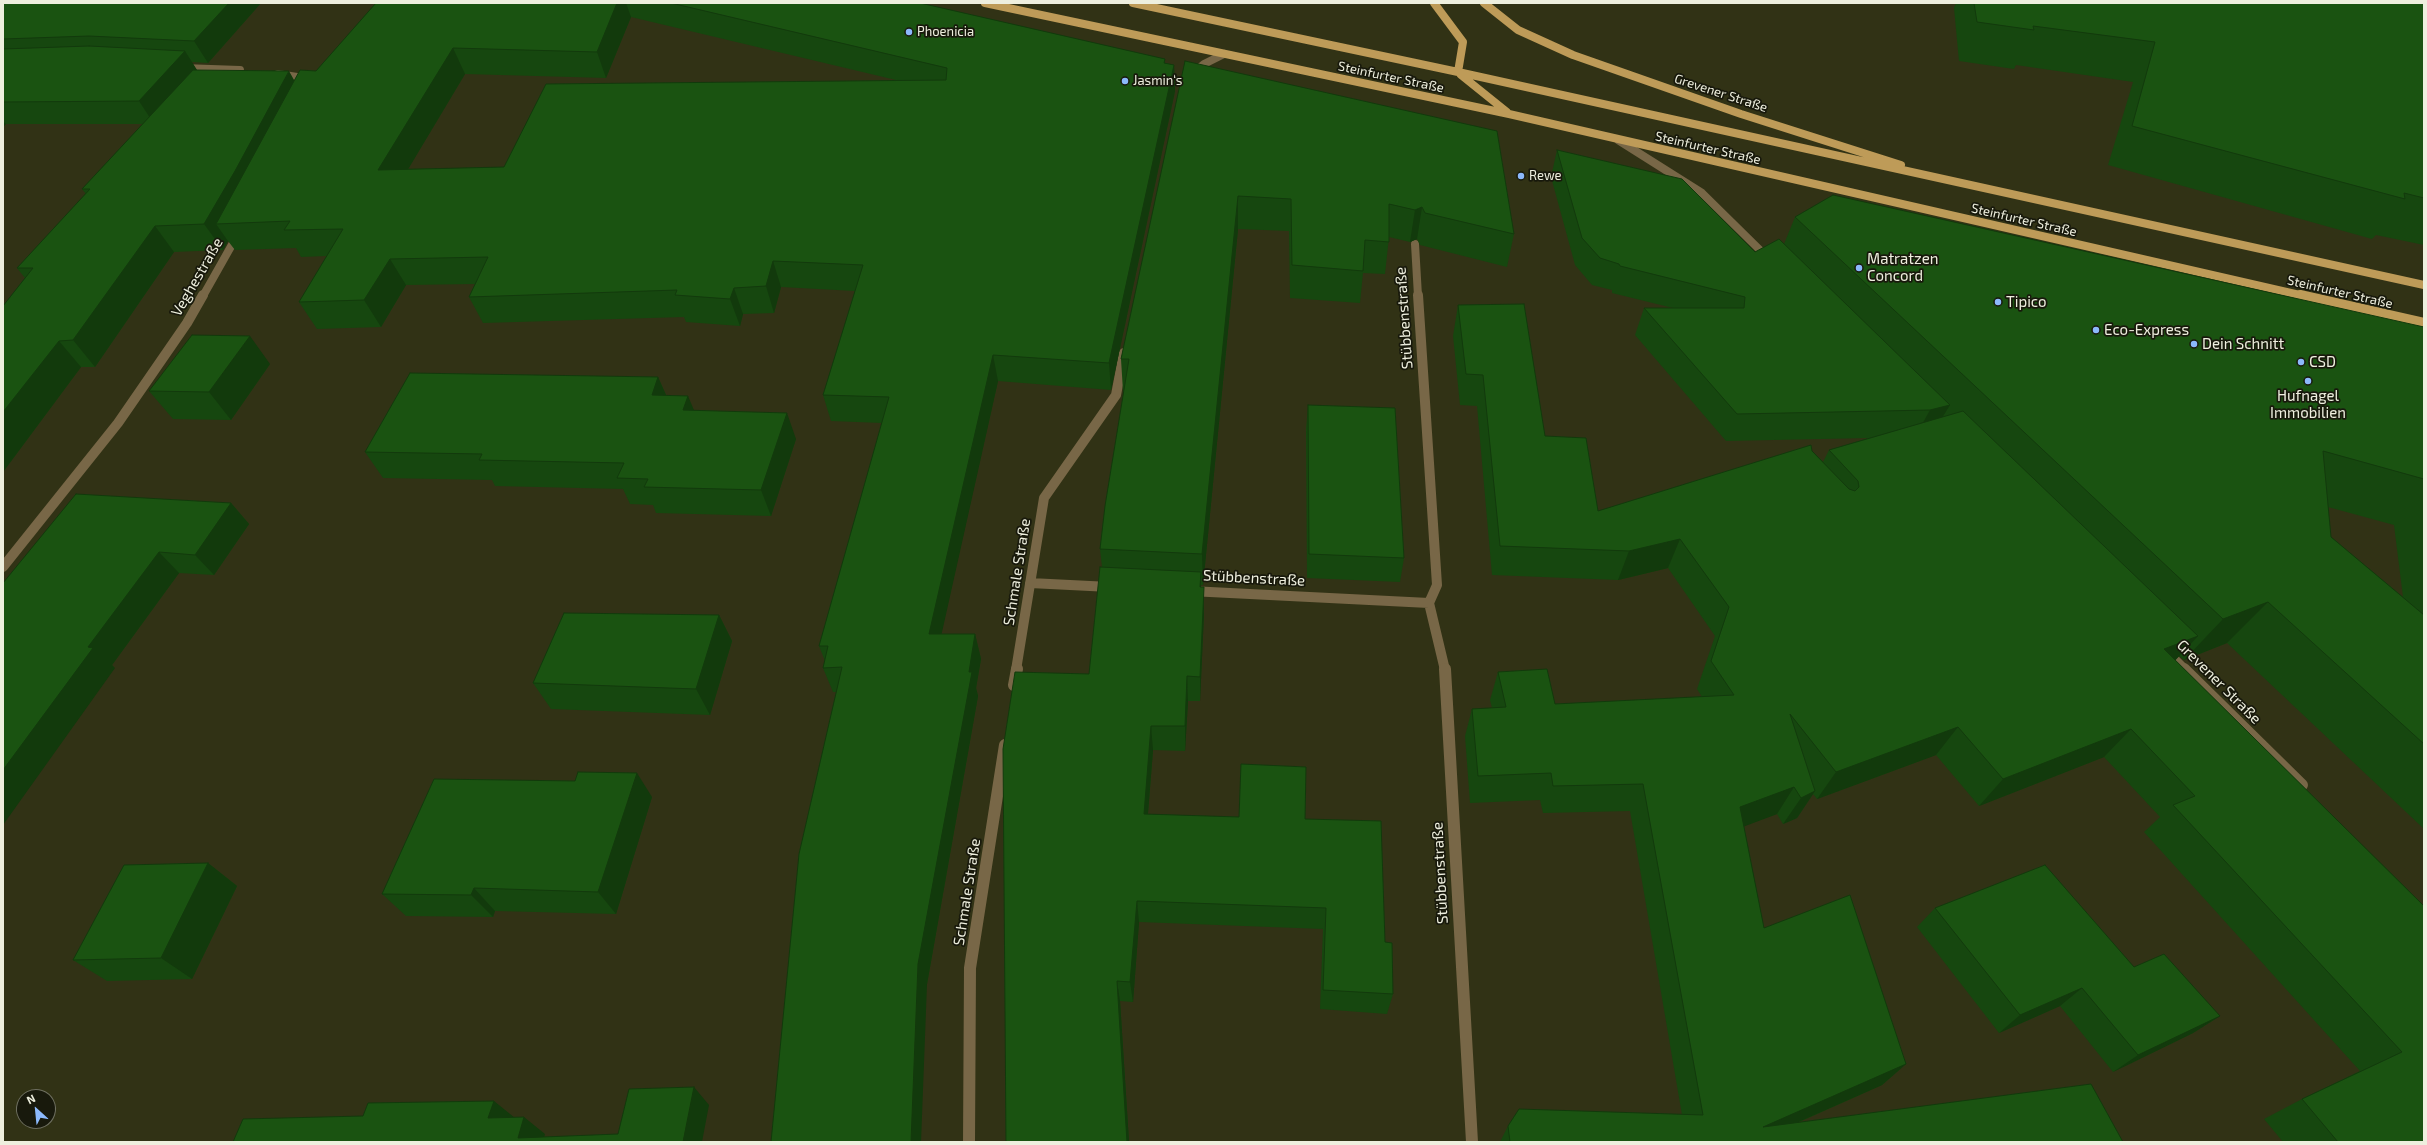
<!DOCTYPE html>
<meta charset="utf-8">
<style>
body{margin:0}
#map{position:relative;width:2427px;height:1145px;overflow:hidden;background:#313215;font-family:"Exo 2",sans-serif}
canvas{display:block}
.frame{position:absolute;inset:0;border:4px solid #eeefde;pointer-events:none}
.north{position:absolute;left:16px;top:1089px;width:40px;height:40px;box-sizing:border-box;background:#18190c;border:1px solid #6e6f60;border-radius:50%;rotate:333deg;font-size:11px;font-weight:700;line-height:16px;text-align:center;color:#eeefde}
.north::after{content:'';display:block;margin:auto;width:14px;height:18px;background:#8cb9fc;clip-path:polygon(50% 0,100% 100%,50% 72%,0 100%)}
</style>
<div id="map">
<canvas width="2427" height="1145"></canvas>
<div class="frame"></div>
<div class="north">N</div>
</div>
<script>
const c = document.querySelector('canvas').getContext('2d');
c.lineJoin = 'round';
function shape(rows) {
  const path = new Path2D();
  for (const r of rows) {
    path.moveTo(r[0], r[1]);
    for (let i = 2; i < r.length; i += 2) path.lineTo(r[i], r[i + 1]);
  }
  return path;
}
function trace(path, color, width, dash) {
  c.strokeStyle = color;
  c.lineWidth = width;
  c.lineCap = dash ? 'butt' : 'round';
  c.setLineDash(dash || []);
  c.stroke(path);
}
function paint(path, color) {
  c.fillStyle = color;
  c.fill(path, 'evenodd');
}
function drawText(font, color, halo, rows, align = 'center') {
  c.font = font + ' "Exo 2",sans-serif';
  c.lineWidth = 3.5;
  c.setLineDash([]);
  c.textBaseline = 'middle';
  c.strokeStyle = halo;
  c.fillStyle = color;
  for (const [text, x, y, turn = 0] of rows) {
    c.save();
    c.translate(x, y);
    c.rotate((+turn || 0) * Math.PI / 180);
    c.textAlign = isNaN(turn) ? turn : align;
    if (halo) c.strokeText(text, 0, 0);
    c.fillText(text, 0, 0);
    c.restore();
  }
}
trace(shape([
 [182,68,240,70],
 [1193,73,1204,64,1224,54],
 [278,74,297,77,308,83],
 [1618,140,1702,193,1768,258],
 [1415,244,1418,296],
 [203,296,238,234]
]), '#786747', 8);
trace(shape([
 [3,567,118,423,187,323,203,295],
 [1030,583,1110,587],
 [1190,591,1429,603,1437,585,1418,295],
 [1429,603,1445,670],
 [2167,652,2185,670],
 [1016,670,1044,498,1116,395,1124,353]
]), '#786747', 10);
trace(shape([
 [1445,669,1472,1142],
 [2184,669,2302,785],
 [1014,685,1017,669],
 [969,1142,970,968,1005,745]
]), '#786747', 12);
trace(shape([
 [985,3,1509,114,2304,296],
 [1133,3,1458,72,2424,285],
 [1434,3,1463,42,1458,72],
 [1484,3,1518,30,1573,55,1741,114,1901,165],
 [1461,75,1507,112]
]), '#be9b58', 8);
trace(shape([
 [2300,295,2424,323]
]), '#be9b58', 10);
paint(shape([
 [3,3,261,3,208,63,192,62,196,70,294,81,316,71,376,3,920,3,1165,59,1165,63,1174,65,1175,91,1111,390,998,381,941,634,975,634,981,659,976,688,978,696,927,984,837,692,833,692,823,668,825,661,819,646,882,423,831,421,823,395,855,291,781,287,774,313,743,314,740,326,686,322,684,317,483,323,469,297,475,284,406,285,381,327,317,329,299,302,327,256,301,257,296,248,235,250,228,241,223,250,174,252,95,367,81,367,3,472,3,306,25,278,17,268,86,194,82,189,143,124,6,124,3,127],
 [631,17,896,80,504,167,408,169,465,74,606,78],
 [1956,3,2424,3,2424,245,2376,235,2372,239,2108,165,2133,82,2016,65,2014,69,1959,61,1954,8],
 [1185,61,1514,234,1507,267,1420,245,1417,239,1410,242,1389,237,1385,274,1363,273,1360,303,1290,298,1289,231,1238,229,1203,585,1201,585,1204,613,1200,701,1188,701,1185,751,1153,750,1148,814,1239,817,1305,819,1385,942,1393,994,1387,1014,1320,1009,1323,929,1139,922,1133,1002,1120,1001,1129,1142,1006,1142,1089,674,1102,567,1100,549,1124,391,1123,391,1121,359],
 [1557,150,1755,252,1784,244,1795,217,2424,327,2424,829,2227,643,2184,660,2179,656,2175,660,2424,906,2424,1142,2283,1142,2264,1119,2302,1099,2360,1071,2144,832,2160,817,2104,757,1979,806,1936,755,1817,799,1813,794,1797,818,1783,824,1777,814,1744,826,1764,928,1906,1064,1882,1085,1797,1123,2123,1142,1500,1142,1508,1126,1682,1115,1630,811,1543,813,1540,800,1470,803,1465,736,1472,709,1492,708,1490,700,1498,672,1555,704,1702,697,1697,689,1715,636,1668,568,1618,580,1492,575,1477,406,1460,405,1453,336,1458,305,1545,436,1598,511,1812,451,1823,462,1829,450,1869,438,1726,441,1635,335,1644,308,1673,308,1612,293,1612,290,1592,285,1575,265,1551,177],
 [2328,507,2394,525,2403,597,2331,537],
 [270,364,231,420,173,419,149,391],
 [658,377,666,395,694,411,796,439,771,516,656,513,653,505,630,504,623,489,495,486,492,480,383,478,365,452],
 [1308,405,1404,558,1400,582,1307,578,1306,430],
 [231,503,249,524,214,575,179,573,112,665,115,668,3,583],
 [719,615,732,641,710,715,551,709,533,683],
 [652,797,616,914,495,911,493,917,406,916,382,894],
 [208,863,237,886,192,979,107,981,73,960],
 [1935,908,2134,967,2220,1016,2193,1033,2113,1072,2060,1006,1999,1033,1917,927]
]), '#16470f');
paint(shape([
 [229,3,261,3,208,63,194,41],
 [617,3,626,3,631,17,606,78,597,52],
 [453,48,465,74,392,196,378,170],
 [185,51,199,73,154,124,139,101],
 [1174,65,1175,91,1111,390,1109,363],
 [289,71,303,96,216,224,228,241,223,250,204,224],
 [3,121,6,124,3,127],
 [1238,196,1238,229,1203,585,1202,554],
 [1422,207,1417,239,1410,242,1415,210],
 [155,226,174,252,95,367,73,340],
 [390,259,406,285,381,327,364,300],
 [773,261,781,287,774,313,766,286],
 [734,288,743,314,740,326,730,299],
 [250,336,270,364,231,420,209,392],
 [59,341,81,367,3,472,3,412],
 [993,355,998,381,936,659,929,634],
 [658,377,670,404,652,395],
 [688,396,699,422,683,410],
 [1950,405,1934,431,1915,437,1930,410],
 [787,413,796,439,771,516,761,490],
 [231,503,249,524,214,575,195,555],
 [1680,539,1668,568,1618,580,1629,551],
 [159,552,179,573,112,665,115,668,3,825,3,770,88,647],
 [1201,572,1201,598,1200,587],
 [1204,587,1204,613,1200,701,1200,677],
 [2268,602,2227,643,2184,660,2223,619],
 [719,615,732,641,710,715,696,689],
 [975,634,981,659,976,688,978,696,927,984,921,1142,911,1142,918,964],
 [2198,636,2171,665,2164,649],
 [1187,676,1188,701,1185,751,1185,726],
 [1151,726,1153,750,1146,837,1144,814],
 [1958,727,1936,755,1817,799,1836,772],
 [2131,729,2104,757,1979,806,2003,779],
 [637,773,652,797,616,914,598,892],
 [1794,787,1777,814,1724,834,1740,807],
 [1815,791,1797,818,1783,824,1801,798],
 [208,863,237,886,192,979,161,958],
 [474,888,495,911,493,917,471,895],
 [1137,901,1139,922,1133,1002,1130,982],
 [1117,981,1120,1001,1129,1142,1127,1142],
 [2082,988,2060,1006,1999,1033,2020,1015],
 [2220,1016,2193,1033,2113,1072,2138,1055],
 [1906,1064,1882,1085,1753,1142,1763,1127],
 [694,1087,709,1105,702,1142,683,1142],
 [494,1101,515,1118,488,1118],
 [524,1117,545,1134,543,1142,518,1138]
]), '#123a0c');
const building = shape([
 [3,3,229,3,194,41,89,36,3,39,3,3],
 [376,3,617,3,597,52,453,48,378,170,504,167,546,84,946,80,947,68,671,3,920,3,1165,59,1164,63,1174,65,1109,363,993,355,929,634,975,634,969,672,972,672,918,964,911,1142,771,1142,799,854,842,667,823,668,828,646,819,646,889,397,823,395,863,265,773,261,766,286,734,288,730,299,675,295,677,290,469,297,488,257,390,259,364,300,299,302,343,229,284,230,290,221,216,224,300,70,316,71,376,3],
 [1974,3,2424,3,2424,198,2404,193,2405,199,2132,126,2155,42,2033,26,2034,30,1977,22,1974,3],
 [89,46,185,51,139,101,3,102,3,49,89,46],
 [1185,61,1497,131,1514,234,1425,213,1422,207,1415,210,1389,204,1389,242,1365,240,1363,271,1292,265,1291,199,1238,196,1202,554,1100,549,1105,506,1129,359,1121,359,1185,61],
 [193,70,289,71,235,171,204,224,155,226,73,340,59,341,3,412,3,306,33,268,17,268,90,189,82,189,193,70],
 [1557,150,1682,179,1755,252,1779,239,1950,405,1930,410,1737,414,1644,308,1744,308,1745,297,1620,266,1619,264,1600,258,1582,238,1557,150],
 [1833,195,2424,327,2424,479,2323,451,2331,537,2424,615,2424,744,2268,602,2223,619,1795,217,1833,195],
 [1524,304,1545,436,1586,438,1598,511,1811,445,1812,451,1849,489,1855,491,1859,487,1858,481,1829,450,1963,411,2198,636,2164,649,2424,906,2424,1142,2338,1142,2302,1099,2402,1052,2173,805,2195,796,2131,729,2003,779,1958,727,1836,772,1790,714,1815,791,1801,798,1794,787,1740,807,1764,928,1850,895,1906,1064,1763,1127,2091,1084,2123,1142,1510,1142,1508,1126,1519,1109,1703,1115,1643,784,1553,786,1551,773,1478,776,1472,709,1506,707,1498,672,1547,669,1555,704,1734,695,1711,661,1729,607,1680,539,1629,551,1500,546,1483,375,1466,374,1458,305,1524,304],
 [192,335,250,336,209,392,149,391,192,335],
 [410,373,658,377,652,395,688,396,683,410,787,413,761,490,644,487,648,479,617,478,624,463,479,460,482,454,365,452,410,373],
 [1308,405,1395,408,1404,558,1309,554,1308,405],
 [76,494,231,503,195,555,159,552,88,647,93,648,3,770,3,583,76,494],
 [1100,567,1201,572,1200,587,1204,587,1200,677,1187,676,1185,726,1151,726,1144,814,1239,817,1241,764,1306,767,1305,819,1381,821,1385,942,1392,943,1393,994,1323,990,1326,908,1137,901,1130,982,1117,981,1127,1142,1006,1142,1003,749,1015,672,1089,674,1100,567],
 [564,613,719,615,696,689,533,683,564,613],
 [578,772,637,773,598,892,474,888,471,895,382,894,434,779,575,781,578,772],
 [208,863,161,958,73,960,124,865,208,863],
 [2045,865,2134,967,2164,954,2220,1016,2138,1055,2082,988,2020,1015,1935,908,2045,865],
 [694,1087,683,1142,225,1142,233,1142,243,1119,363,1116,368,1103,494,1101,488,1118,524,1117,518,1138,618,1134,629,1089,694,1087]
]);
paint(building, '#1a5311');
trace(building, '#123a0c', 1);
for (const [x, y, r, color] of [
 [909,32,4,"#8cb9fc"],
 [1125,81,4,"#8cb9fc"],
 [1521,176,4,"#8cb9fc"],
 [1859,268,4,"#8cb9fc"],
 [1998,302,4,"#8cb9fc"],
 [2096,330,4,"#8cb9fc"],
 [2194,344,4,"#8cb9fc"],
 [2301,362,4,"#8cb9fc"],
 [2308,381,4,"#8cb9fc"]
]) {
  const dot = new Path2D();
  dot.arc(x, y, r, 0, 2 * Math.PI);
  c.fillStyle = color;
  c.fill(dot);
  trace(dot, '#18190c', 1.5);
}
drawText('13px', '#eeefde', '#18190c', [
 ["Phoenicia",917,32],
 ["Jasmin‘s",1133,81],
 ["Rewe",1529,176]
], 'left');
drawText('13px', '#eeefde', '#18190c', [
 ["Steinfurter Straße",1391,77,12],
 ["Grevener Straße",1721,93,18],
 ["Steinfurter Straße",1708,148,13],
 ["Steinfurter Straße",2024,220,13],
 ["Steinfurter Straße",2340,292,13]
]);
drawText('15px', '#eeefde', '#18190c', [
 ["Matratzen",1867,259],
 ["Concord",1867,276],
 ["Tipico",2006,302],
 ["Eco-Express",2104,330],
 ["Dein Schnitt",2202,344],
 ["CSD",2309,362],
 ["Hufnagel",2308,396,"center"],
 ["Immobilien",2308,413,"center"]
], 'left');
drawText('15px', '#eeefde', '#18190c', [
 ["Veghestraße",197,277,-60],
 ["Stübbenstraße",1404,318,-94],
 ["Schmale Straße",1017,572,-81],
 ["Stübbenstraße",1254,578,3],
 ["Grevener Straße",2219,682,45],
 ["Stübbenstraße",1440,873,-93],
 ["Schmale Straße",967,892,-81]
]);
</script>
